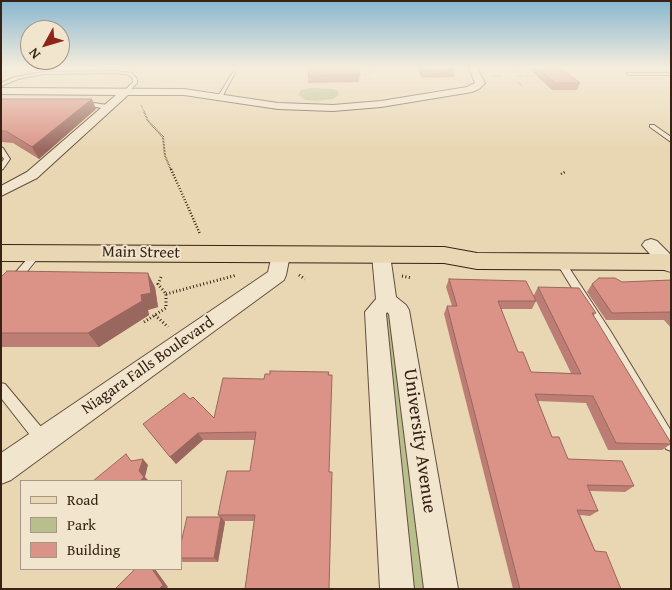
<!DOCTYPE html>
<style>
body{margin:0}
#map{position:relative;width:672px;height:590px;overflow:hidden;background:#e9d7b4;font-family:"Gentium Book Plus",serif}
canvas{display:block}
.frame{position:absolute;inset:0;border:2px solid #362314;pointer-events:none}
.legend{position:absolute;left:20px;top:480px;width:162px;height:90px;box-sizing:border-box;background:#f1e5ce;border:1px solid #a69784;margin:0;padding:6px 9px;list-style:none;font-size:15px;color:#362314}
.legend li{display:flex;align-items:center;gap:10px;height:25px}
.legend b{width:25px;border:1px solid #a69784}
.north{position:absolute;left:20px;top:20px;width:50px;height:50px;box-sizing:border-box;background:#f1e5ce;border:1px solid #a69784;border-radius:50%;rotate:231deg;font-size:14px;font-weight:700;line-height:20px;text-align:center;color:#362314}
.north::after{content:'';display:block;margin:auto;width:18px;height:22px;background:#8f2418;clip-path:polygon(50% 0,100% 100%,50% 72%,0 100%)}
</style>
<div id="map">
<canvas width="672" height="590"></canvas>
<div class="frame"></div>
<ul class="legend">
<li><b style="height:6px;background:#e9d7b4"></b>Road</li>
<li><b style="height:14px;background:#b8be8c"></b>Park</li>
<li><b style="height:14px;background:#db9387"></b>Building</li>
</ul>
<div class="north">N</div>
</div>
<script>
const c = document.querySelector('canvas').getContext('2d');
c.lineJoin = 'round';
function paint(path, color) {
  c.fillStyle = color;
  c.fill(path, 'evenodd');
}
function shape(rows) {
  const path = new Path2D();
  for (const r of rows) {
    path.moveTo(r[0], r[1]);
    for (let i = 2; i < r.length; i += 2) path.lineTo(r[i], r[i + 1]);
  }
  return path;
}
function trace(path, color, width, dash) {
  c.strokeStyle = color;
  c.lineWidth = width;
  c.lineCap = dash ? 'butt' : 'round';
  c.setLineDash(dash || []);
  c.stroke(path);
}
function drawText(font, color, halo, rows, align = 'center') {
  c.font = font + ' "Gentium Book Plus",serif';
  c.lineWidth = 4;
  c.setLineDash([]);
  c.textBaseline = 'middle';
  c.strokeStyle = halo;
  c.fillStyle = color;
  for (const [text, x, y, turn = 0] of rows) {
    c.save();
    c.translate(x, y);
    c.rotate((+turn || 0) * Math.PI / 180);
    c.textAlign = isNaN(turn) ? turn : align;
    if (halo) c.strokeText(text, 0, 0);
    c.fillText(text, 0, 0);
    c.restore();
  }
}
paint(shape([
 [310,88,333,89,338,91,339,95,333,99,317,101,306,100,298,95,301,90],
 [385,311,391,311,427,589,413,589]
]), '#b8be8c');
const service = shape([
 [116,71,132,73,137,79,137,83,127,93,123,92,133,82,133,79,129,75,116,73,43,74,18,79,1,86,1,83,15,77,43,72,116,71],
 [233,72,235,73,222,97,217,98,233,72],
 [626,73,671,73,671,75,628,75,626,73],
 [81,101,107,105,110,107,107,109,79,104,81,101],
 [650,125,654,125,671,137,671,142,650,127,650,125],
 [1,147,3,148,10,159,3,169,1,170,1,163,4,159,1,155,1,147],
 [38,249,41,250,42,252,41,254,5,299,1,300,1,289,35,250,38,249],
 [561,259,564,260,611,332,671,431,671,451,666,449,603,338,556,262,561,259],
 [1,383,5,384,47,434,49,439,47,444,42,446,37,444,1,398,1,383]
]);
const minor = shape([
 [469,68,477,68,485,83,479,89,472,92,381,107,333,111,278,109,184,95,128,95,37,178,1,196,1,186,27,172,116,95,1,94,1,88,184,89,278,103,333,105,381,101,467,87,475,83,469,68],
 [651,239,657,241,671,255,671,272,664,270,642,245,645,241,651,239],
 [281,249,287,251,290,255,286,275,284,280,11,480,1,484,1,453,268,272,272,255,275,251,281,249],
 [381,249,387,251,390,255,396,297,406,305,409,310,458,589,424,589,389,314,387,312,386,314,414,589,380,589,365,312,376,299,372,255,375,251,381,249]
]);
const primary = shape([
 [1,245,444,247,477,253,671,254,671,270,477,269,444,263,1,261,1,245]
]);
trace(service, '#63503c', 2);
trace(minor, '#63503c', 2);
trace(primary, '#362314', 2);
trace(shape([
 [514,72,523,72],
 [364,75,376,69],
 [491,76,501,76],
 [517,76,533,76],
 [518,82,523,87],
 [141,105,145,113]
]), '#362314', 1, [0.5, 1]);
trace(shape([
 [144,112,148,121,163,137,165,156,171,170]
]), '#362314', 2, [0.5, 1]);
trace(shape([
 [171,169,200,234],
 [561,174,565,172]
]), '#362314', 2.5, [1, 2]);
trace(shape([
 [299,275,305,279],
 [402,276,412,278],
 [166,294,237,275],
 [155,315,168,327],
 [144,322,166,308,166,294,158,284,161,277]
]), '#362314', 3, [1, 2.5]);
paint(service, '#f1e5ce');
paint(minor, '#f1e5ce');
paint(primary, '#e9d7b4');
paint(shape([
 [417,68,455,68,455,69,454,77,422,78],
 [528,68,560,68,580,83,577,90,552,90],
 [360,74,359,82,308,83,308,76],
 [1,99,96,109,39,159,13,143,1,142],
 [1,277,155,287,158,307,148,310,149,315,99,347,1,347],
 [449,279,534,295,538,287,596,313,593,316,671,444,662,450,608,450,586,403,538,401,552,437,568,459,634,486,625,492,590,491,598,511,590,516,580,515,595,551,621,589,513,589,444,314,447,306,452,306,446,287],
 [536,301,571,373,531,372,518,352,501,309,532,309],
 [671,280,671,328,664,320,606,320,587,292,592,284,622,282],
 [264,379,330,472,332,479,329,589,245,589,254,521,224,521,225,522,218,562,183,562,181,560,181,543,220,517,218,515,250,471,255,440,203,440,176,464,143,424,190,399,214,418]
]), '#bc7e74');
paint(shape([
 [92,99,96,109,39,159,32,147],
 [148,273,155,287,158,307,148,310,149,315,99,347,88,333,141,295],
 [198,433,203,440,176,464,170,457],
 [143,459,148,465,145,477,149,481,140,481,139,471],
 [221,517,225,522,218,562,214,558],
 [152,569,155,569,168,587,166,589,159,589]
]), '#99675e');
const building = shape([
 [309,68,359,68,360,74,308,76,309,68],
 [422,68,455,68,455,69,423,70,422,68],
 [537,68,560,68,580,83,555,83,537,68],
 [1,99,92,99,32,147,6,131,1,131,1,99],
 [7,271,148,273,151,293,141,295,142,301,88,333,1,333,1,277,7,271],
 [599,278,615,278,622,282,671,280,671,312,612,313,592,284,599,278],
 [449,279,526,281,536,301,498,301,518,352,523,352,531,372,581,374,538,287,579,288,596,313,592,313,671,443,671,444,616,443,593,396,535,394,552,437,559,437,568,459,622,461,634,486,587,485,598,511,577,510,595,551,606,552,621,589,520,589,447,306,457,306,449,279],
 [270,371,329,372,328,375,332,375,329,472,332,472,329,589,245,589,255,515,218,515,227,471,250,471,256,432,198,433,170,457,143,424,184,393,190,399,193,397,214,418,223,378,264,379,265,374,270,374,270,371],
 [126,454,131,461,143,459,139,471,144,477,140,481,93,481,126,454],
 [187,517,221,517,214,558,181,558,181,543,187,517],
 [135,569,152,569,163,585,159,589,115,589,135,569]
]);
paint(building, '#db9387');
trace(building, '#99675e', 1);
const sky = c.createLinearGradient(0, 0, 0, 150);
sky.addColorStop(0, '#87b6d0');
sky.addColorStop(0.45, '#f5eddd');
sky.addColorStop(1, '#f5eddd00');
c.fillStyle = sky;
c.fillRect(0, 0, 672, 150);
drawText('16px', '#362314', '#f1e5ce', [
 ["Main Street",141,253,1],
 ["Niagara Falls Boulevard",148,366,-35]
]);
drawText('19px', '#362314', '#f1e5ce', [
 ["University Avenue",419,441,82]
]);
</script>
